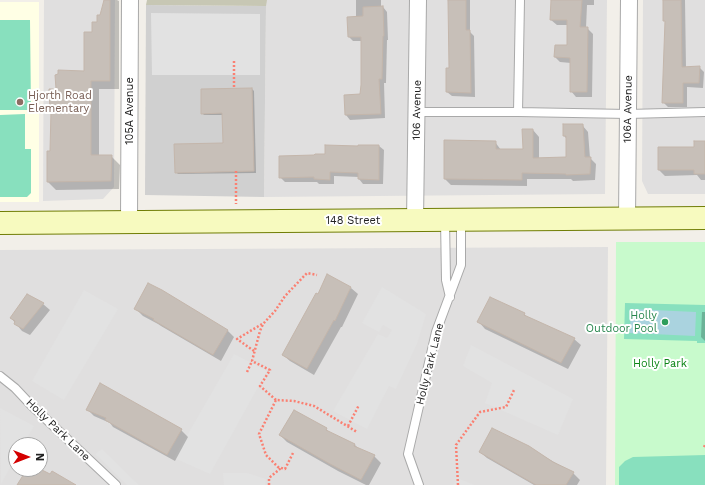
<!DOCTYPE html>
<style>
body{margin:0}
#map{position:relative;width:705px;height:485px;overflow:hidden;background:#f2efe9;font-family:"Work Sans",sans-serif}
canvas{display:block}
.north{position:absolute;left:8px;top:437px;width:40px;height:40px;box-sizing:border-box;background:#fff;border:1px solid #a7a7a7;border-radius:50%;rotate:90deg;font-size:11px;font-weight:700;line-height:16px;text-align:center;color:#222}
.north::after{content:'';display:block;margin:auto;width:14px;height:18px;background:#d40000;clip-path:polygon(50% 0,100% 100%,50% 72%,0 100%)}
</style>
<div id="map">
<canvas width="705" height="485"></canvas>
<div class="north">N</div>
</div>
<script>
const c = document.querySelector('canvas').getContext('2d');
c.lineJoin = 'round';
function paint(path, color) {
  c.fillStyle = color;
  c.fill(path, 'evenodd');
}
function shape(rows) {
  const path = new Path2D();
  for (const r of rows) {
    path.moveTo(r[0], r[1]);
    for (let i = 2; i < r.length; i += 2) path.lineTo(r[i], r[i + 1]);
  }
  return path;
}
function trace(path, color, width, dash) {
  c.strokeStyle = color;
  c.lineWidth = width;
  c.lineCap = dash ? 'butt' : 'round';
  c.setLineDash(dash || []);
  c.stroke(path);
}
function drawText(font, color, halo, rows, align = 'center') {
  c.font = font + ' "Work Sans",sans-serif';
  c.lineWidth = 4;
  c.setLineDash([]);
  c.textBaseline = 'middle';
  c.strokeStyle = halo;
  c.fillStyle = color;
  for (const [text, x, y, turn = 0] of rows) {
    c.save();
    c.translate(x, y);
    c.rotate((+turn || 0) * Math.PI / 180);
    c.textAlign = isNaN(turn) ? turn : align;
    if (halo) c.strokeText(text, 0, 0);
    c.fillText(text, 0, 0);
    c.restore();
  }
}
paint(shape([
 [44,0,115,0,114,187,103,199,43,201],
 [147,0,607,0,605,194,264,197,266,6],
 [643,0,705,0,705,194,648,194,642,181],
 [608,247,606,485,0,485,0,250],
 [16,445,40,445,40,469,16,469]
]), '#e0dfdf');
paint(shape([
 [0,2,39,2,39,202,0,202]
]), '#ffffe5');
paint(shape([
 [146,5,266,6,264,197,145,195]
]), '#d0d0d0');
paint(shape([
 [147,0,267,0,266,6,146,5]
]), '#c7c7b4');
paint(shape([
 [616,242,705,242,705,485,615,485]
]), '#c8facc');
paint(shape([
 [0,20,30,20,31,110,0,110],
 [25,114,25,149,31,149,31,193,27,197,0,197,0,115],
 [625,303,705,305,705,343,697,343,697,341,624,339],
 [705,455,705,485,619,485,619,467,625,461,633,457]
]), '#88e0be');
paint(shape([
 [151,13,260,14,260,75,152,75],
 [382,287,426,314,417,344,396,389,389,386,367,429,333,411,378,334,387,338,392,330,383,325,379,332,362,323],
 [84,290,118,309,64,400,32,381],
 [471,345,573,399,558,435,485,403,492,383,463,366],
 [234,354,267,371,210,474,174,458],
 [0,408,34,426,23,445,16,445,16,457,1,484],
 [102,449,139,485,127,485,95,454],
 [223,473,247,473,266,479,265,485,224,485],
 [457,478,474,485,453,485]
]), '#e2e2e2');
paint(shape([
 [631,309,696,312,695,336,630,333]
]), '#aad3df');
paint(shape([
 [105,0,117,0,119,1,119,89,99,89,99,156,111,156,120,165,119,189,56,190,48,182,57,90,85,72,93,33,101,16],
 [356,0,381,0,381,7,383,7,387,12,388,40,387,40,386,83,384,83,385,118,350,120,346,115,361,95,362,41,353,41,349,37,356,17],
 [449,0,470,0,470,32,474,36,475,97,452,96,447,92,450,69],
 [535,0,594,0,594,5,587,5,586,28,587,28,593,34,592,97,576,97,571,91,571,63,560,62,555,57,568,46,568,25,557,25,551,20,552,0],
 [664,0,685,0,686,68,699,67,704,72,703,88,687,87,687,107,668,107,663,102,666,22,664,20],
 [252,89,254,91,256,173,178,174,176,172,224,144,223,115,204,115,202,113],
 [582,125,588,132,590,158,596,164,595,180,573,181,571,179,527,179,527,186,451,185,445,179,495,142,501,150,524,150,533,130,539,137,539,159,567,158,567,139,564,136],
 [705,142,705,180,701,180,697,175,665,176,659,170,659,148,695,148],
 [359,146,379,146,384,150,383,184,363,184,359,179,359,177,334,176,334,184,319,184,317,182,285,182,280,177,326,155,359,147],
 [351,288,358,294,342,327,341,327,314,375,290,361,283,355],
 [43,304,50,310,30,335,22,331,11,318],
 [136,309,227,330,234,337,221,361,161,326,158,324,143,316],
 [702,312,705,312,705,341,701,337],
 [524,314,527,317,574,339,581,345,568,369,485,329,479,322],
 [87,409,181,430,188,437,175,461,113,427,110,423,94,416],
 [294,411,326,429,331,434,355,445,359,449,374,456,381,463,369,485,366,485,338,471,287,442,280,435],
 [528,447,573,473,580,480,577,485,534,485,487,458,480,452]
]), '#0003');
const building = shape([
 [104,0,110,0,110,81,91,81,91,155,112,155,111,181,47,182,47,151,50,151,51,111,50,111,49,89,56,89,55,75,58,74,58,70,84,71,84,32,92,32,92,22,97,22,97,15,100,15,104,0],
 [448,0,466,0,466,30,470,30,471,93,446,92,446,68,449,68,448,0],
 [551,0,582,0,580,27,588,27,587,92,570,92,570,58,554,57,555,45,567,45,567,20,550,20,551,0],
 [663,0,681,0,682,67,700,66,699,83,683,83,683,103,662,103,665,21,663,21,663,0],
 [383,6,384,36,383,36,382,79,379,79,381,114,345,115,344,95,360,94,361,85,361,37,348,37,347,17,363,16,363,7,383,6],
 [252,88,254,171,175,173,174,144,223,143,222,113,201,114,201,89,252,88],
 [563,124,583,124,585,157,591,157,590,174,566,175,566,174,522,173,522,180,444,179,444,140,496,141,496,149,523,149,522,129,533,129,533,158,566,157,566,136,563,136,563,124],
 [694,141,705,141,705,174,694,174,694,170,658,170,658,147,694,147,694,141],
 [325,145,358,146,358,145,379,145,379,180,358,179,358,173,330,172,330,180,314,179,314,177,279,178,279,156,314,155,315,154,325,154,325,145],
 [327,274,351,287,335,321,334,320,307,369,282,355,316,293,318,294,327,274],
 [148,283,162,290,228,330,213,355,153,320,154,319,134,309,148,283],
 [27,294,44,303,23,329,14,324,15,321,10,318,27,294],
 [490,297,525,313,524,315,575,338,561,363,477,322,490,297],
 [100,383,182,429,167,455,105,420,106,418,86,410,100,383],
 [294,410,327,428,326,430,355,444,354,446,375,455,361,480,330,464,279,435,294,410],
 [492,428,529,446,553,462,574,472,566,485,536,485,479,452,492,428],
 [27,469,40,469,50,474,52,471,76,485,17,485,27,469]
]);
paint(building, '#c7bfb8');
trace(building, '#c4b6ab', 1);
const lane = shape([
 [417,112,518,112,520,0],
 [518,112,628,114,705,112],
 [445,220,446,280,450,297],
 [0,376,15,388,31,405,116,485],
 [419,485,408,454,436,332,461,265,461,220]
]);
const street = shape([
 [627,219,629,0],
 [415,221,418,0],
 [129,222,130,0]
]);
const secondary = shape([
 [0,223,705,218]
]);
trace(lane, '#a9a9a9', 10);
trace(street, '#a9a9a9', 18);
trace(secondary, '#707d05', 24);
trace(shape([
 [234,61,234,89],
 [236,171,236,204],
 [254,351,237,339,262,324],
 [247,372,252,361],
 [276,400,260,386,270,370,252,361,260,331,263,324,275,311,285,296,307,273,317,275],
 [348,426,359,405],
 [704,447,705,445],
 [293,453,285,469,278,467,266,455,259,434,276,400,294,401,314,406,357,432],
 [269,485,269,478,281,468],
 [458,485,456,445,480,412,506,407,514,390]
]), '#fa8072', 2.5, [2, 2]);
trace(lane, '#fff', 8);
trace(street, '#fff', 16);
trace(secondary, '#f7fabf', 22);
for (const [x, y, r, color] of [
 [20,102,4,"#8d6e63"],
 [665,322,4,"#2e9e5b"]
]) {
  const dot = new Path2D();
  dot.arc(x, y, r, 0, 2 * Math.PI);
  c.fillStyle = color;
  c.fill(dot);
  trace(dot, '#fff', 1.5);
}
drawText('11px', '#785e54', '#fff', [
 ["Hjorth Road",28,96],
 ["Elementary",28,109]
], 'left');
drawText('11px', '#222', '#fff', [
 ["106A Avenue",628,109,-89],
 ["106 Avenue",417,110,-89],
 ["105A Avenue",130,111,-90],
 ["148 Street",353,221],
 ["Holly Park Lane",430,364,-76],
 ["Holly Park Lane",58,430,44]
]);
drawText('11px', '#27864d', '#fff', [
 ["Holly",657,316],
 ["Outdoor Pool",657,329]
], 'right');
drawText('11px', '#0c8416', '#fff', [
 ["Holly Park",660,364]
]);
</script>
